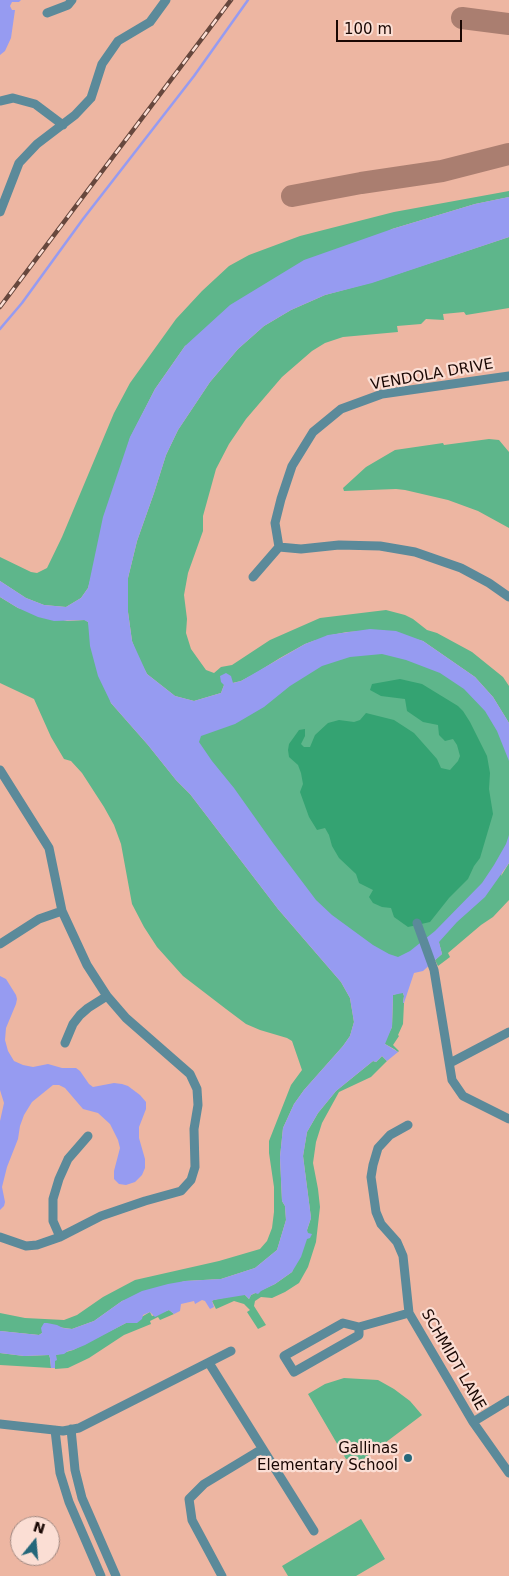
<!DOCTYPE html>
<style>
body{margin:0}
#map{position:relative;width:509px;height:1576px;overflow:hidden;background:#edb6a2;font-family:"DejaVu Sans",sans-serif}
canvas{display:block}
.north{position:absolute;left:10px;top:1516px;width:50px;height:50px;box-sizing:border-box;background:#fbded4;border:1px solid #a18880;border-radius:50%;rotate:17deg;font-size:14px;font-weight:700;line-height:20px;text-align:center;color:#190703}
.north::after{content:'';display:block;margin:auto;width:18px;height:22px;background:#25677a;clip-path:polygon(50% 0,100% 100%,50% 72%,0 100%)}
.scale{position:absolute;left:336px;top:20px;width:126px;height:22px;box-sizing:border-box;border:2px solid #190703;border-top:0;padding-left:6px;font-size:15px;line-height:18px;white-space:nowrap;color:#190703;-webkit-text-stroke:4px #fbded4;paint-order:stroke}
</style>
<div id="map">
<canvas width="509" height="1576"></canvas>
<div class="north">N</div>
<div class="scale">100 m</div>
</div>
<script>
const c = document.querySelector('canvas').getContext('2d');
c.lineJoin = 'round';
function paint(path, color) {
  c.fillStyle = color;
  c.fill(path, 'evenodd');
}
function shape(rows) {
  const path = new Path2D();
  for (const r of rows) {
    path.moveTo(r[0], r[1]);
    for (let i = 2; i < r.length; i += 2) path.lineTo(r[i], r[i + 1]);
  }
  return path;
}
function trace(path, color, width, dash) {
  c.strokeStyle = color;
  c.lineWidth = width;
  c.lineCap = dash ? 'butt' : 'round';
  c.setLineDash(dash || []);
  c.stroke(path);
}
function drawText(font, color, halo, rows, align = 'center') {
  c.font = font + ' "DejaVu Sans",sans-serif';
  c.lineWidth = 4.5;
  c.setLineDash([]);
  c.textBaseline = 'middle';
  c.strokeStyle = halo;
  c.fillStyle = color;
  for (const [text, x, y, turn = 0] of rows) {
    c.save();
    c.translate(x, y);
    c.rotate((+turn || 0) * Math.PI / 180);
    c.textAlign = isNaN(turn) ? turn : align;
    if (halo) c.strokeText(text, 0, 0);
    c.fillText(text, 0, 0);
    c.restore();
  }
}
paint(shape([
 [509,191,509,197,475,204,392,229,185,346,155,389,130,438,88,588,81,598,66,607,44,605,26,598,0,581,0,557,31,572,37,573,47,568,62,537,114,413,130,383,176,319,202,291,229,266,249,255,300,236,394,212],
 [509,237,509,308,466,315,464,312,443,314,444,320,426,319,421,324,397,326,398,332,343,337,325,343,312,351,282,377,246,419,229,444,216,469,203,516,203,531,188,573,184,595,187,619,186,633,191,649,206,670,214,673,221,667,232,665,270,640,320,618,386,610,405,615,413,619,427,630,437,633,472,652,503,677,509,686,509,723,493,697,475,677,423,641,382,630,347,632,326,636,414,639,494,707,509,745,509,843,501,876,509,863,509,900,493,917,481,925,448,953,450,957,438,966,435,960,442,954,439,943,379,982,243,850,181,721,316,640,305,644,280,658,256,673,241,681,224,685,221,693,194,701,175,696,147,674,137,655,132,641,128,612,128,578,137,541,154,493,166,455,178,430,210,382,238,349,264,326,291,310,325,295,373,282],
 [489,439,499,440,509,452,509,528,478,511,448,500,405,490,396,489,344,491,343,488,366,467,395,450,443,443,444,445],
 [0,597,18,608,67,621,85,620,88,622,111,703,148,745,176,780,190,794,278,909,341,982,350,998,354,1022,350,1036,343,1046,304,1090,294,1104,283,1128,280,1157,282,1201,285,1206,286,1220,277,1250,255,1268,221,1279,185,1281,122,1301,94,1321,72,1329,58,1327,42,1333,39,1335,0,1331,0,1313,25,1318,64,1320,77,1315,103,1297,135,1280,219,1261,260,1249,267,1241,272,1228,274,1212,274,1187,269,1153,269,1141,291,1085,302,1070,292,1041,287,1038,260,1030,246,1024,226,1009,183,976,157,947,144,927,132,904,121,844,114,825,104,807,82,773,71,761,64,759,51,737,34,699,0,683],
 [399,993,403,993,404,996,403,1003,404,1003,403,1024,398,1035,399,1036,393,1045,399,1051,398,1052,394,1049,385,1044,385,1041,392,1027,393,995],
 [382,1056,387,1061,371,1077,339,1092,322,1123,316,1142,313,1163,318,1189,320,1207,316,1242,308,1267,299,1283,285,1292,272,1298,261,1297,255,1301,254,1306,266,1325,258,1329,247,1312,250,1310,244,1304,234,1301,216,1309,212,1301,213,1300,238,1295,245,1295,249,1299,251,1295,275,1284,292,1272,307,1230,311,1218,303,1156,307,1132,318,1113,336,1091,373,1061,376,1062],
 [169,1310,174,1314,160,1320,158,1317,150,1321,151,1324,124,1335,89,1358,68,1368,55,1369,55,1360,56,1355,73,1350,126,1323,133,1322,150,1312,152,1316],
 [0,1353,24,1356,49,1355,50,1358,51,1368,0,1365],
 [344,1378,378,1380,394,1389,410,1401,422,1415,361,1461,346,1459,308,1394,325,1384],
 [361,1519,385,1559,356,1576,288,1576,282,1566]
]), '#5eb68b');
paint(shape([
 [400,679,422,684,458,706,463,711,470,722,487,756,490,773,489,789,493,814,480,858,474,866,468,879,449,898,430,922,408,927,394,917,391,908,382,907,373,903,369,897,373,890,359,883,356,874,339,858,332,846,329,835,325,828,317,830,309,817,300,792,303,784,301,773,298,765,289,757,288,750,289,744,299,730,305,729,305,736,301,744,304,747,310,747,315,735,328,723,339,720,354,722,360,720,366,713,394,720,414,733,437,759,441,768,450,770,458,761,460,756,457,745,453,739,445,741,439,735,438,725,423,722,407,711,405,699,381,696,370,690,372,684]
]), '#34a372');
paint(shape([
 [0,0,21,0,19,2,12,2,10,6,12,10,15,10,11,38,5,51,0,55],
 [509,197,509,237,372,283,325,295,291,310,264,326,238,349,210,382,178,430,166,455,154,493,137,541,128,578,128,612,132,641,147,674,175,696,194,701,221,693,224,685,221,682,220,676,226,673,231,676,233,683,241,681,305,644,328,635,370,629,396,631,423,641,475,677,493,697,509,723,509,761,497,731,485,711,464,689,440,673,406,660,382,654,350,657,322,666,290,686,264,707,235,724,201,736,199,742,212,761,234,788,273,843,316,900,332,915,373,945,389,954,398,957,410,951,435,931,482,883,494,865,506,844,509,835,509,863,485,897,457,922,439,942,442,954,423,971,414,973,404,1003,403,1003,404,996,403,993,393,995,392,1027,385,1044,398,1052,387,1061,382,1056,376,1062,373,1061,336,1091,318,1113,307,1132,303,1156,311,1218,307,1230,308,1233,312,1234,310,1238,307,1239,301,1257,292,1272,275,1284,261,1291,258,1294,255,1293,251,1295,249,1299,245,1295,214,1300,212,1301,214,1307,210,1309,205,1301,202,1300,195,1304,194,1301,181,1304,180,1311,174,1314,169,1310,155,1317,150,1312,143,1315,142,1319,137,1323,126,1323,85,1345,73,1350,68,1351,64,1354,56,1355,57,1360,55,1361,55,1368,51,1368,50,1358,49,1355,24,1356,0,1353,0,1331,39,1335,42,1333,41,1328,44,1323,47,1323,57,1325,63,1328,72,1329,94,1321,122,1301,142,1291,168,1284,185,1281,221,1279,255,1268,277,1250,286,1220,285,1206,282,1201,280,1157,283,1128,294,1104,304,1090,343,1046,350,1036,354,1022,350,998,341,982,278,909,190,794,176,780,148,745,111,703,98,676,90,646,88,622,84,620,54,621,38,617,18,608,0,597,0,581,26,598,44,605,66,607,81,598,88,588,103,517,130,437,155,389,185,346,230,305,304,260,392,229,475,204],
 [0,976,6,979,16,995,17,999,16,1004,6,1028,5,1040,8,1051,14,1061,23,1065,33,1067,48,1064,62,1068,76,1068,80,1071,89,1084,93,1087,114,1083,122,1084,128,1086,140,1095,146,1102,146,1109,139,1127,139,1138,145,1159,145,1168,142,1175,135,1182,126,1185,119,1184,114,1179,114,1171,120,1148,118,1140,110,1124,98,1113,83,1109,65,1088,59,1085,53,1085,32,1102,24,1115,20,1126,18,1139,7,1167,2,1187,5,1202,4,1206,0,1210,0,1121,4,1103,0,1090]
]), '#969bf1');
trace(shape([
 [0,329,22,303,83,219,194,76,248,0]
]), '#969bf1', 2.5);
trace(shape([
 [462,18,509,24],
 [292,196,361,183,442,171,509,154]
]), '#aa7e70', 22);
trace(shape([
 [47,13,68,5,72,0],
 [0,101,13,98,35,104,63,125],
 [0,212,19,163,37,144,75,115,91,98,102,64,118,41,150,22,166,0],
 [279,547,301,549,339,545,380,546,415,552,461,568,489,583,509,597],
 [253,577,279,547,275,523,281,499,292,466,313,432,341,409,382,394,509,376],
 [0,770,49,848,62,911,87,965,107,996,126,1018,190,1074,197,1089,198,1105,194,1129,195,1167,191,1180,181,1191,145,1201,101,1216,60,1237,37,1245,26,1246,0,1237],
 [417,923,434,970,452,1080,463,1096,509,1119],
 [0,944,39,919,62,911],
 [65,1043,73,1024,80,1015,88,1008,107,996],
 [450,1063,509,1032],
 [408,1125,390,1135,378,1148,373,1165,371,1177,376,1212,381,1224,397,1242,403,1256,409,1313,473,1422,509,1473],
 [60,1237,53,1221,53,1199,59,1179,68,1159,88,1136],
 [359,1327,359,1335,294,1372,284,1356,343,1323,359,1327,409,1313],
 [209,1363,314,1531],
 [473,1422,509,1400],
 [0,1424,63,1431,79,1428,231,1351],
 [71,1429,75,1470,82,1498,116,1576],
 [55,1430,60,1473,69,1502,101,1576],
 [222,1576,192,1520,189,1499,204,1484,262,1449]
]), '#5b8a9a', 9);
const rail = shape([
 [0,307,231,0]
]);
trace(rail, '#67473d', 4.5);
trace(rail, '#fbded4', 2.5, [8]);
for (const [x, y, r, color] of [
 [408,1458,5,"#25677a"]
]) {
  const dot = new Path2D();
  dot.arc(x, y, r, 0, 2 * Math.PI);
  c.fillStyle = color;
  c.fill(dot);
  trace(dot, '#fbded4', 2);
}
drawText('15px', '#190703', '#fbded4', [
 ["VENDOLA DRIVE",432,375,-10],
 ["SCHMIDT LANE",453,1360,60]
]);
drawText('15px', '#190703', '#fbded4', [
 ["Gallinas",398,1449],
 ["Elementary School",398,1466]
], 'right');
</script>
